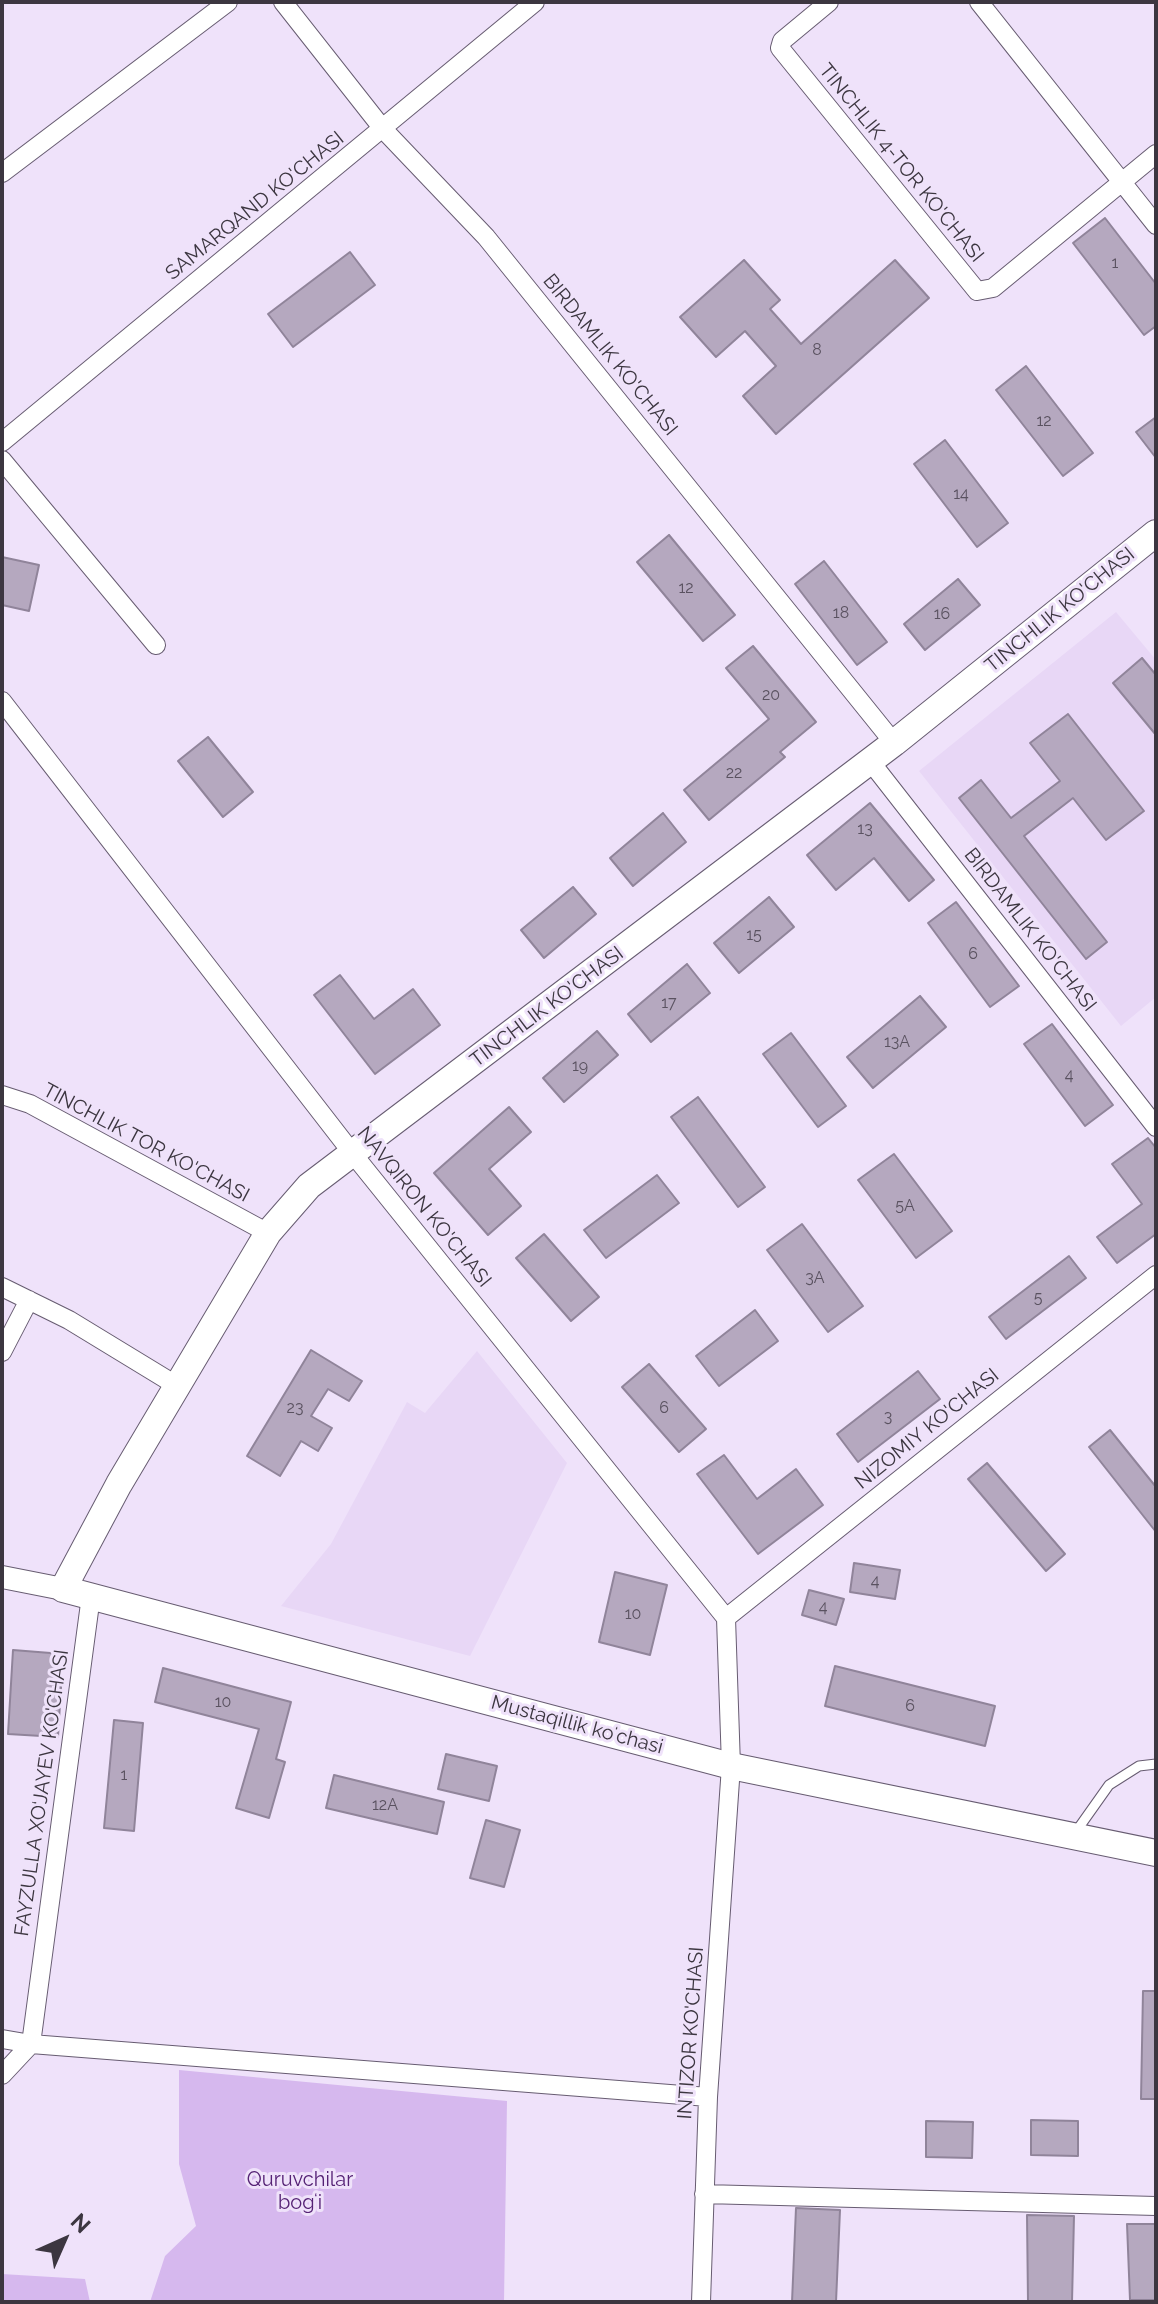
<!DOCTYPE html>
<meta charset="utf-8">
<style>
body{margin:0}
#map{position:relative;width:1158px;height:2304px;overflow:hidden;background:#efe2fa;font-family:Raleway,sans-serif}
canvas{display:block}
.frame{position:absolute;inset:0;border:4px solid #3c3640;pointer-events:none}
.north{position:absolute;left:24px;top:2200px;width:80px;height:80px;-webkit-text-stroke:6px #efe2fa;paint-order:stroke;rotate:45deg;font-size:22px;font-weight:700;line-height:32px;text-align:center;color:#3c3640}
.north::after{content:'';display:block;margin:auto;width:28px;height:36px;background:#3c3640;clip-path:polygon(50% 0,100% 100%,50% 72%,0 100%)}
</style>
<div id="map">
<canvas width="1158" height="2304"></canvas>
<div class="frame"></div>
<div class="north">N</div>
</div>
<script>
const c = document.querySelector('canvas').getContext('2d');
c.lineJoin = 'round';
function paint(path, color) {
  c.fillStyle = color;
  c.fill(path, 'evenodd');
}
function shape(rows) {
  const path = new Path2D();
  for (const r of rows) {
    path.moveTo(r[0], r[1]);
    for (let i = 2; i < r.length; i += 2) path.lineTo(r[i], r[i + 1]);
  }
  return path;
}
function trace(path, color, width, dash) {
  c.strokeStyle = color;
  c.lineWidth = width;
  c.lineCap = dash ? 'butt' : 'round';
  c.setLineDash(dash || []);
  c.stroke(path);
}
function drawText(font, color, halo, rows, align = 'center') {
  c.font = font + ' Raleway,sans-serif';
  c.lineWidth = 6;
  c.setLineDash([]);
  c.textBaseline = 'middle';
  c.strokeStyle = halo;
  c.fillStyle = color;
  for (const [text, x, y, turn = 0] of rows) {
    c.save();
    c.translate(x, y);
    c.rotate((+turn || 0) * Math.PI / 180);
    c.textAlign = isNaN(turn) ? turn : align;
    if (halo) c.strokeText(text, 0, 0);
    c.fillText(text, 0, 0);
    c.restore();
  }
}
paint(shape([
 [1116,612,1156,660,1156,997,1121,1026,919,771],
 [477,1351,567,1463,470,1656,281,1606,331,1544,407,1402,425,1413]
]), '#e8d7f6');
paint(shape([
 [179,2070,507,2101,504,2302,150,2302,165,2256,196,2226,179,2164],
 [2,2274,85,2279,90,2302,2,2302]
]), '#d6b8ee');
const building = shape([
 [1105,218,1156,284,1156,326,1144,335,1073,243,1105,218],
 [350,252,375,285,293,347,268,314,350,252],
 [744,260,780,300,770,309,801,344,895,260,929,298,776,434,743,396,776,366,745,331,716,357,680,317,744,260],
 [1026,366,1093,453,1063,476,996,390,1026,366],
 [1156,417,1156,458,1136,432,1156,417],
 [945,440,1008,523,977,547,914,464,945,440],
 [669,535,735,615,703,641,637,562,669,535],
 [2,557,39,565,29,611,2,605,2,557],
 [824,561,887,642,857,665,795,584,824,561],
 [958,579,980,605,925,650,904,624,958,579],
 [753,646,816,722,780,752,785,757,709,820,684,790,769,719,726,668,753,646],
 [1142,658,1156,675,1156,735,1113,683,1142,658],
 [1068,714,1144,811,1106,840,1073,798,1024,836,1107,942,1086,959,959,798,981,780,1011,818,1060,781,1030,743,1068,714],
 [208,737,253,792,223,817,178,761,208,737],
 [870,803,934,880,909,901,874,858,836,890,807,855,870,803],
 [663,813,686,842,633,886,610,858,663,813],
 [573,887,596,914,544,958,521,930,573,887],
 [769,897,794,927,739,973,714,943,769,897],
 [956,902,1019,986,990,1007,928,923,956,902],
 [687,964,710,993,651,1042,628,1014,687,964],
 [340,975,374,1019,413,989,440,1025,375,1074,314,995,340,975],
 [920,996,946,1027,873,1088,847,1057,920,996],
 [1052,1024,1113,1105,1085,1126,1024,1044,1052,1024],
 [597,1031,618,1055,564,1102,543,1078,597,1031],
 [791,1033,846,1106,818,1127,763,1054,791,1033],
 [698,1097,765,1187,738,1207,671,1117,698,1097],
 [509,1107,531,1132,489,1169,521,1206,488,1235,434,1173,509,1107],
 [1148,1138,1156,1148,1156,1234,1117,1263,1097,1237,1142,1204,1112,1164,1148,1138],
 [894,1154,952,1231,916,1258,858,1180,894,1154],
 [657,1175,679,1203,606,1258,584,1230,657,1175],
 [802,1224,863,1306,828,1332,767,1250,802,1224],
 [544,1234,599,1297,571,1321,516,1258,544,1234],
 [1069,1256,1086,1278,1006,1339,989,1317,1069,1256],
 [755,1310,778,1341,719,1386,696,1356,755,1310],
 [311,1350,362,1381,349,1401,328,1389,311,1416,332,1428,318,1451,301,1441,280,1476,247,1456,311,1350],
 [649,1364,706,1429,679,1452,622,1387,649,1364],
 [918,1371,940,1399,858,1462,837,1434,918,1371],
 [1110,1430,1156,1487,1156,1532,1089,1447,1110,1430],
 [724,1455,757,1499,796,1469,823,1505,758,1554,697,1474,724,1455],
 [987,1463,1065,1554,1046,1571,968,1479,987,1463],
 [854,1563,900,1570,895,1599,850,1592,854,1563],
 [615,1572,667,1585,650,1655,599,1642,615,1572],
 [809,1590,844,1599,836,1625,802,1615,809,1590],
 [13,1650,63,1654,58,1737,8,1734,13,1650],
 [835,1666,995,1706,985,1746,825,1706,835,1666],
 [163,1668,291,1702,276,1759,285,1762,269,1818,236,1808,259,1729,155,1702,163,1668],
 [114,1720,143,1723,134,1831,104,1828,114,1720],
 [446,1754,497,1766,489,1801,438,1789,446,1754],
 [334,1775,444,1802,437,1834,326,1808,334,1775],
 [486,1820,520,1830,504,1887,470,1878,486,1820],
 [1143,1991,1156,1991,1156,2099,1141,2099,1143,1991],
 [1031,2120,1078,2121,1078,2156,1031,2155,1031,2120],
 [926,2121,973,2122,972,2158,926,2157,926,2121],
 [796,2208,840,2210,836,2302,792,2302,796,2208],
 [1027,2215,1074,2216,1072,2302,1028,2302,1027,2215],
 [1127,2224,1156,2224,1156,2300,1130,2300,1127,2224]
]);
paint(building, '#b5a8bf');
trace(building, '#90849a', 2);
const service = shape([
 [1075,1833,1109,1785,1139,1766,1156,1764]
]);
const minor = shape([
 [283,2,383,129,486,237,894,743],
 [829,2,782,41,780,48,977,291,993,288,1156,154],
 [979,2,1156,225],
 [2,173,228,2],
 [2,442,535,2],
 [2,460,156,645],
 [2,701,353,1154,726,1618,731,1766,708,2097,701,2302],
 [870,761,1156,1127],
 [2,1095,30,1104,268,1233],
 [2,1287,69,1320,179,1387],
 [2,1352,29,1300],
 [726,1618,1156,1275],
 [2,2039,31,2044,708,2097],
 [31,2044,91,1596],
 [2,2075,31,2044],
 [704,2194,1156,2206]
]);
const tertiary = shape([
 [2,1577,63,1589]
]);
const secondary = shape([
 [1156,533,894,743,309,1186,268,1233,119,1484,63,1589,731,1766,1156,1853]
]);
trace(service, '#675c71', 11);
trace(minor, '#675c71', 20);
trace(tertiary, '#675c71', 24);
trace(secondary, '#675c71', 28);
trace(service, '#fff', 9);
trace(minor, '#fff', 18);
trace(tertiary, '#fff', 22);
trace(secondary, '#fff', 26);
drawText('16px', '#5a5260', null, [
 ["1",1115,263],
 ["8",817,350],
 ["12",1044,421],
 ["14",961,494],
 ["12",686,588],
 ["18",841,613],
 ["16",942,614],
 ["20",771,695],
 ["22",734,773],
 ["13",865,829],
 ["15",754,935],
 ["6",973,954],
 ["17",669,1003],
 ["13А",897,1042],
 ["19",580,1066],
 ["4",1069,1075],
 ["5А",905,1206],
 ["3А",815,1278],
 ["5",1038,1298],
 ["23",295,1408],
 ["6",664,1408],
 ["3",888,1417],
 ["4",875,1581],
 ["4",823,1607],
 ["10",633,1614],
 ["10",223,1702],
 ["6",910,1706],
 ["1",124,1775],
 ["12A",385,1805]
]);
drawText('20px', '#3c3640', '#efe2fa', [
 ["TINCHLIK 4-TOR KO'CHASI",901,163,51],
 ["SAMARQAND KO'CHASI",255,206,-39],
 ["BIRDAMLIK KO'CHASI",610,355,51],
 ["TINCHLIK KO'CHASI",1060,610,-39],
 ["BIRDAMLIK KO'CHASI",1030,930,52],
 ["TINCHLIK KO'CHASI",547,1007,-37],
 ["TINCHLIK TOR KO'CHASI",146,1143,28],
 ["NAVQIRON KO'CHASI",424,1207,51],
 ["NIZOMIY KO'CHASI",927,1429,-39],
 ["Mustaqillik koʻchasi",577,1725,15],
 ["FAYZULLA XO‘JAYEV KO'CHASI",42,1793,-82],
 ["INTIZOR KO'CHASI",691,2033,-86]
]);
drawText('20px', '#552275', '#efe2fa', [
 ["Quruvchilar",300,2180],
 ["bogʻi",300,2203]
]);
</script>
